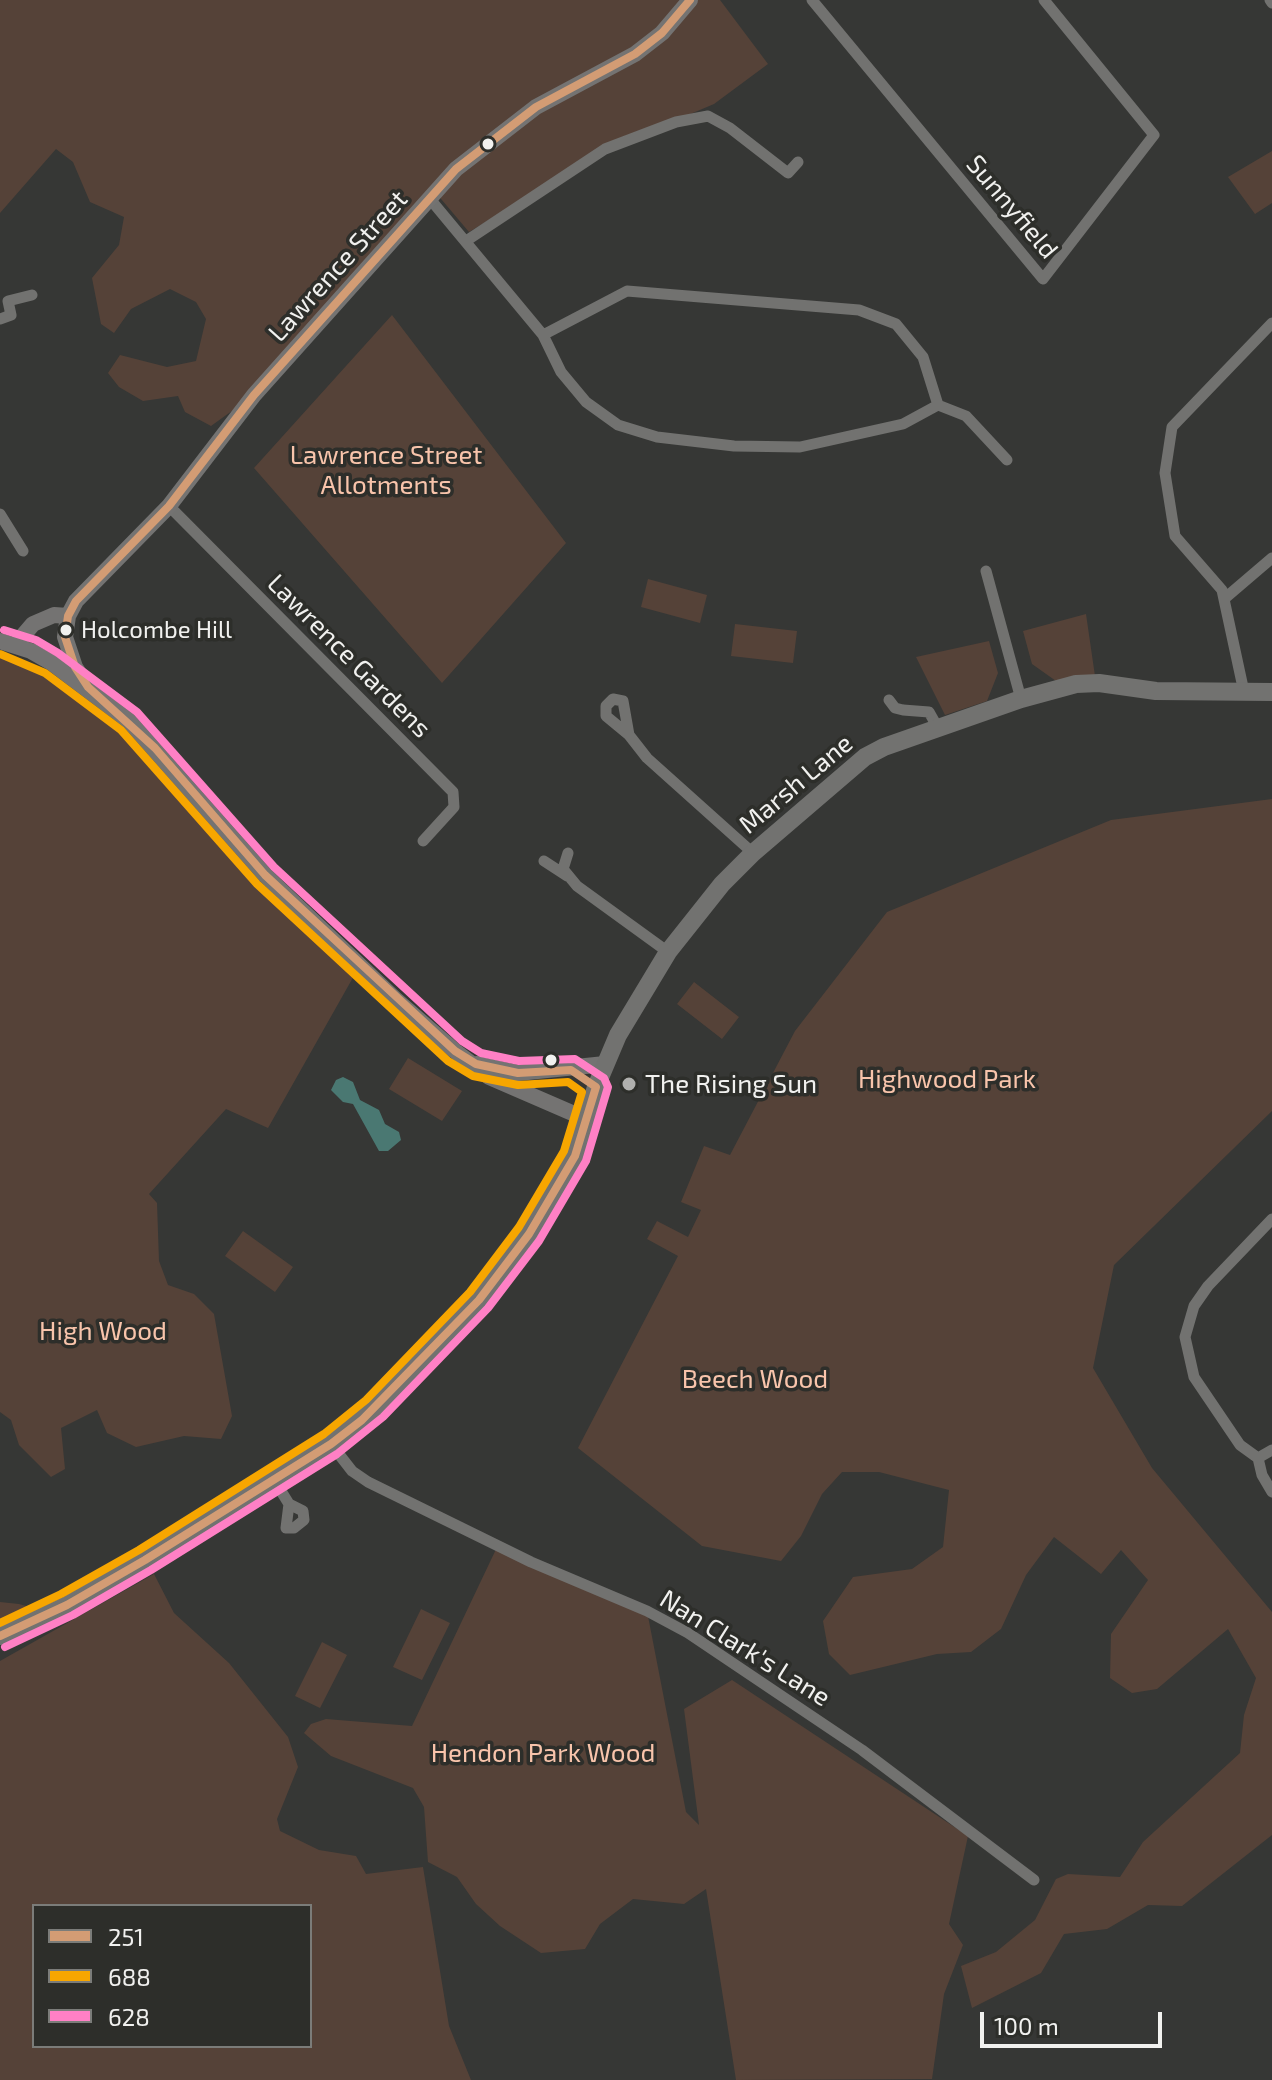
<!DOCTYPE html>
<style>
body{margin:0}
#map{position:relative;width:1272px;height:2080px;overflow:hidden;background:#363735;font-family:"Exo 2",sans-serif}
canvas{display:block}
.legend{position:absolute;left:32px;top:1904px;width:280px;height:144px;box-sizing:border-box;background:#2d2e2a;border:2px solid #7b7c79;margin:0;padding:10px 14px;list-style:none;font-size:24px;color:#f1f1ef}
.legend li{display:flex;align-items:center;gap:16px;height:40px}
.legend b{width:40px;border:2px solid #7b7c79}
.scale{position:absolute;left:980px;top:2012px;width:182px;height:36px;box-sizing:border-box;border:4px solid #f1f1ef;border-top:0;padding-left:10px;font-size:24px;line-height:28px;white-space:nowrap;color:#f1f1ef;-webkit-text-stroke:6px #2d2e2a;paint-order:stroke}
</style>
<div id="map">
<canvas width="1272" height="2080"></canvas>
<ul class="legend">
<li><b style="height:10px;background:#d39c74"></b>251</li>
<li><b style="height:10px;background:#f7a600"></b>688</li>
<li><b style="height:10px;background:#ff80c5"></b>628</li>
</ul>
<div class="scale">100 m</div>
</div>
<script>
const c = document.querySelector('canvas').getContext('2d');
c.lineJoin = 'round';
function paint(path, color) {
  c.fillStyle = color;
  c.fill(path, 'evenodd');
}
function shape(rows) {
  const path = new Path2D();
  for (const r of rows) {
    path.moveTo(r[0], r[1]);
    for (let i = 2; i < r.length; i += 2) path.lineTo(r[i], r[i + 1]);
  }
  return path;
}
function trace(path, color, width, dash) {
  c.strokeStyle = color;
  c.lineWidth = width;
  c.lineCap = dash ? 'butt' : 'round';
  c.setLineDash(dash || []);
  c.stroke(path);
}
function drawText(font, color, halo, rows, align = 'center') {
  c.font = font + ' "Exo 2",sans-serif';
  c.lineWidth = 7;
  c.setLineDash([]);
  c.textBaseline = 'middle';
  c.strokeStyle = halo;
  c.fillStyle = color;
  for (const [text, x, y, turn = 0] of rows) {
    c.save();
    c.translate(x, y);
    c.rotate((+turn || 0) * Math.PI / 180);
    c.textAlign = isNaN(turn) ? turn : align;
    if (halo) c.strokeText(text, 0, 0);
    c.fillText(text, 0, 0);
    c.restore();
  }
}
paint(shape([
 [0,0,720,0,768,64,714,104,603,151,469,232,436,193,254,395,211,426,185,412,178,396,143,401,119,387,108,373,120,355,167,367,196,361,206,319,196,302,170,289,131,309,114,333,101,324,92,278,119,245,124,217,90,202,73,162,56,149,0,213],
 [1272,151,1272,203,1255,214,1228,177],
 [392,315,566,543,442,683,254,468],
 [648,579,707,595,700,623,641,607],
 [1086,614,1095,676,1056,681,1032,664,1023,631],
 [735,624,797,631,793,663,731,656],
 [989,641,998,673,987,701,945,715,916,657],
 [0,652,40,667,119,725,182,790,265,888,319,944,355,974,268,1128,226,1109,149,1194,157,1203,159,1261,168,1285,194,1294,214,1314,232,1416,221,1439,184,1436,136,1447,107,1433,97,1410,61,1428,65,1469,51,1477,19,1445,11,1420,0,1412],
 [1272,799,1272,1111,1114,1265,1093,1368,1152,1468,1272,1612,1272,1835,1182,1906,1148,1905,1107,1929,1064,1934,1041,1973,972,2008,961,1966,996,1952,1035,1920,1056,1879,1068,1874,1120,1877,1143,1842,1240,1753,1244,1715,1256,1678,1228,1629,1157,1689,1132,1693,1110,1678,1111,1634,1148,1580,1121,1550,1101,1574,1054,1537,1026,1575,1001,1629,971,1652,937,1654,850,1675,829,1654,823,1621,853,1577,912,1569,943,1547,949,1490,879,1472,842,1472,822,1494,801,1536,781,1561,702,1546,578,1448,678,1256,647,1239,657,1221,688,1237,701,1210,681,1202,704,1146,730,1155,795,1031,887,912,1111,820],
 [694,982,739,1017,722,1039,677,1004],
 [408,1058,462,1091,442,1121,389,1089],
 [243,1231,293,1267,275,1292,225,1256],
 [499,1543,647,1611,686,1812,699,1825,684,1709,732,1680,968,1836,949,1924,963,1945,944,1994,932,2079,736,2080,706,1889,684,1904,633,1899,600,1924,585,1949,541,1953,500,1926,476,1904,457,1877,428,1862,424,1807,413,1788,331,1756,304,1733,311,1724,326,1719,412,1726],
 [154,1574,174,1613,229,1663,288,1737,298,1767,277,1819,280,1831,319,1850,356,1856,366,1874,423,1867,449,2026,471,2080,0,2080,0,1661],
 [34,1906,310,1906,310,2046,34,2046],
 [0,1602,19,1604,37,1609,0,1638],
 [421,1609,450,1623,422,1680,393,1667],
 [322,1642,347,1655,320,1708,295,1696]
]), '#554238');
paint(shape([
 [343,1077,353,1082,360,1100,379,1110,385,1124,399,1132,401,1140,388,1151,379,1151,353,1104,343,1102,331,1090,336,1080]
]), '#4a7872');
trace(shape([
 [812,0,1043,279,1154,135,1044,0],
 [1270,0,1272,3],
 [430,199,543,335,627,291,859,310,896,324,923,357,938,405,966,416,1007,460],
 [466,241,605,149,676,122,708,116,730,128,788,173,798,162],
 [0,319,11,315,8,301,32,295],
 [543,335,561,372,586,402,618,425,657,437,734,446,800,447,903,424,938,405],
 [169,506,453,792,454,807,423,841],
 [0,514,23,551],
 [986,571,1021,699],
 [1224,599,1272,558],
 [1244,692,1222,590,1175,536,1165,473,1172,427,1272,323],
 [889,700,895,708,903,710,929,712,938,728],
 [629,735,606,716,606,706,613,699,623,701,629,735,647,758,753,853],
 [568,853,563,869,577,886,668,952],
 [544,861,567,876],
 [331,1444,352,1471,368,1482,531,1562,647,1611,688,1633,862,1750,1034,1880],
 [1258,1458,1240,1445,1194,1377,1185,1337,1194,1306,1208,1286,1272,1219],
 [1258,1458,1262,1475,1272,1492],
 [1258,1458,1272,1450],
 [273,1478,289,1504,286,1528,294,1528,304,1520,303,1511,289,1504]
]), '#727270', 11);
trace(shape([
 [0,641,31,651,52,663,129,721,265,875,395,999,455,1051,489,1077,586,1119],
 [15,645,33,624,54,615,68,616],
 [88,687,75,667,65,637,68,616,76,601,169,506,254,395,456,169,536,107,635,54,662,33,690,0],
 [477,1064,518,1073,605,1064]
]), '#747372', 16);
trace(shape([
 [0,1636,67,1605,145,1560,331,1444,374,1409,479,1300,529,1234,575,1156,596,1087,618,1035,668,952,722,884,753,853,865,757,884,747,1021,699,1076,684,1099,683,1156,691,1272,692]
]), '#727270', 18);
trace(shape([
 [0,1636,67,1605,145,1560,331,1444,362,1420,479,1300,529,1234,575,1156,596,1087,571,1070,518,1073,476,1064,455,1051,265,875,155,748,88,687,75,667,65,637,68,616,76,601,169,506,254,395,456,169,536,107,635,54,662,33,690,0]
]), '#d39c74', 8);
trace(shape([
 [0,654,45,673,121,730,257,884,448,1061,473,1076,518,1085,568,1082,582,1092,564,1151,519,1227,470,1292,366,1400,324,1434,139,1550,61,1594,0,1623]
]), '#f7a600', 8);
trace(shape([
 [4,630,36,640,58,653,137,712,274,867,462,1041,481,1053,519,1061,575,1059,604,1078,608,1087,586,1161,539,1241,488,1308,383,1417,337,1454,151,1570,73,1615,5,1647]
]), '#ff80c5', 8);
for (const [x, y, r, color] of [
 [488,144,7,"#f1f1ef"],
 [66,630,7,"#f1f1ef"],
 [551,1060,7,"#f1f1ef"],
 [629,1084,8,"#b0b0ae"]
]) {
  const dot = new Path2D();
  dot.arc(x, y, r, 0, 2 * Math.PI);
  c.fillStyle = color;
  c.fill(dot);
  trace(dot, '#2d2e2a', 3);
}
drawText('24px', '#f1f1ef', '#2d2e2a', [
 ["Holcombe Hill",81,630]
], 'left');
drawText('26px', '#f1f1ef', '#2d2e2a', [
 ["Sunnyfield",1012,207,50],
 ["Lawrence Street",338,266,-48],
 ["Lawrence Gardens",349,656,45],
 ["Marsh Lane",796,784,-40],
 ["Nan Clark's Lane",745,1648,32]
]);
drawText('26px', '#f8c4ab', '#2d2e2a', [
 ["Lawrence Street",386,455],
 ["Allotments",386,485],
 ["Highwood Park",947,1079],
 ["High Wood",103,1331],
 ["Beech Wood",755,1379],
 ["Hendon Park Wood",543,1753]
]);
drawText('26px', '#f1f1ef', '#2d2e2a', [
 ["The Rising Sun",645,1084]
], 'left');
</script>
